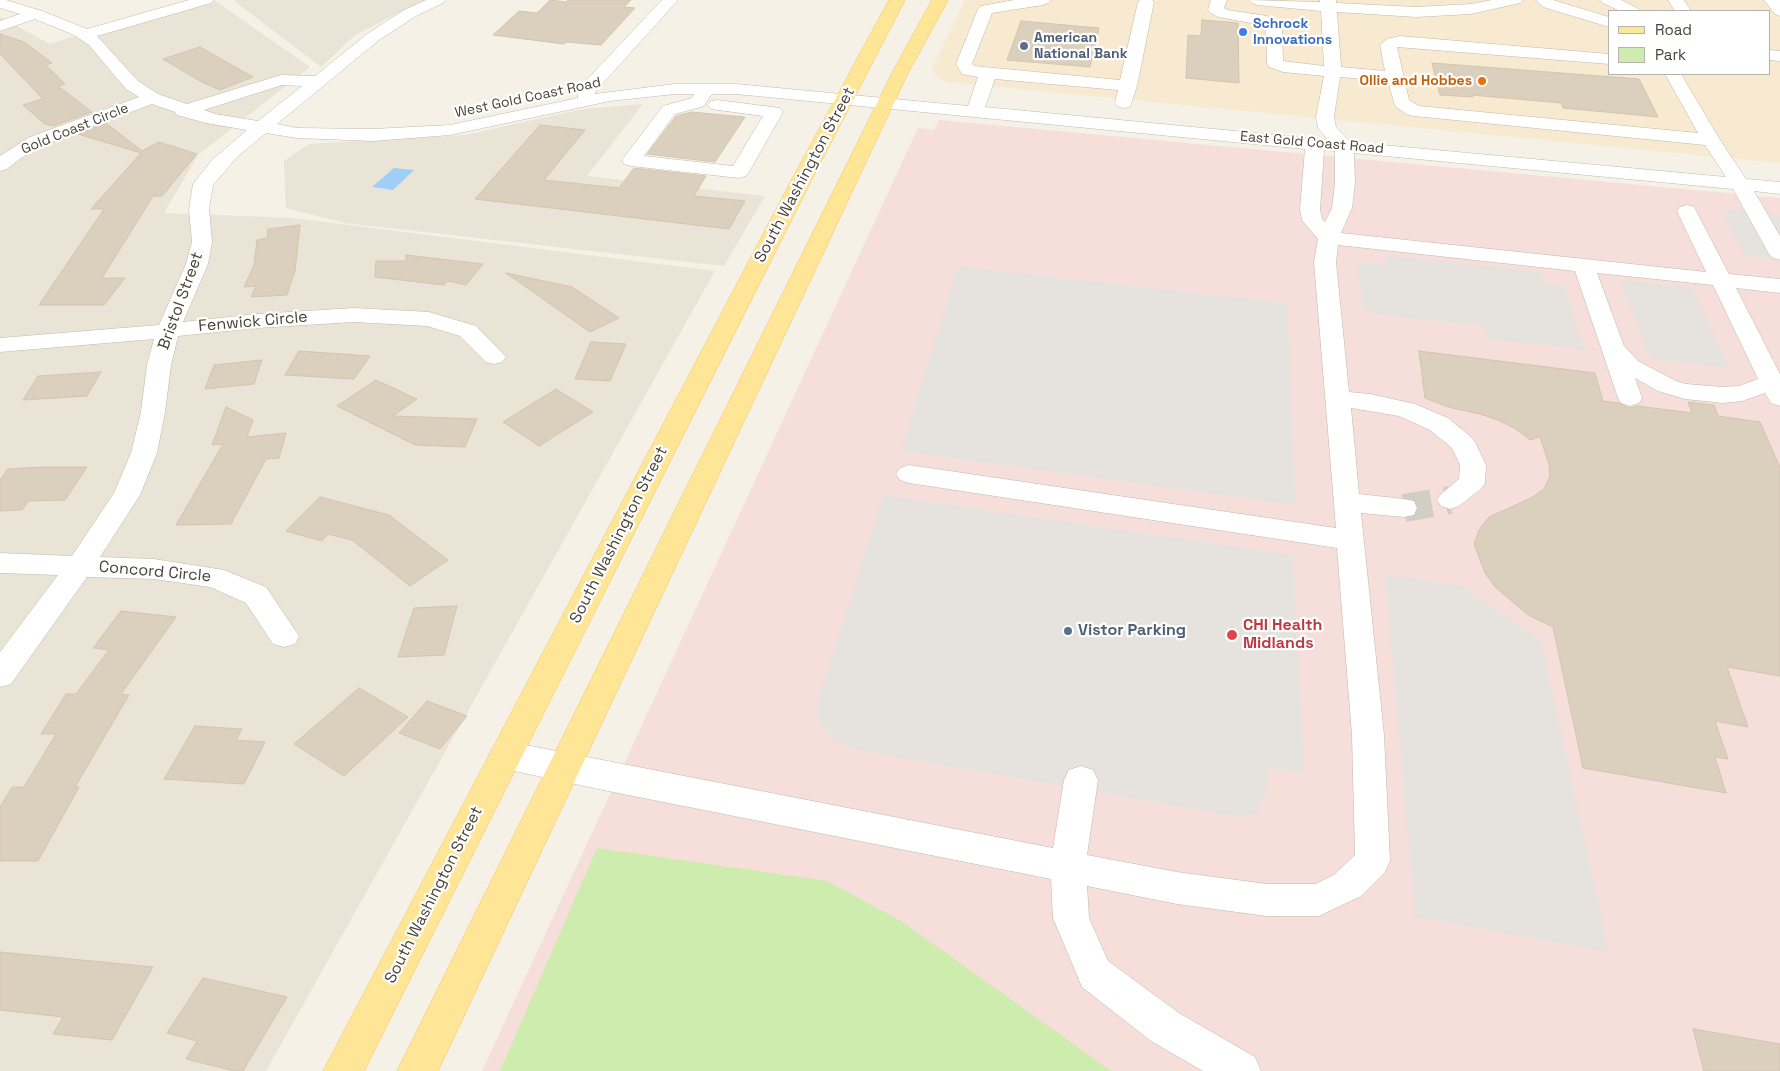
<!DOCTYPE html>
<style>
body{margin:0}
#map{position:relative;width:1780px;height:1071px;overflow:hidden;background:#f5f1e7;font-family:"Space Grotesk",sans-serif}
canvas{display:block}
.legend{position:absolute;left:1608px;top:10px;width:162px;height:65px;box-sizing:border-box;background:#fff;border:1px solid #b6b3ae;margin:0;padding:6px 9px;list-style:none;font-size:15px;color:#494235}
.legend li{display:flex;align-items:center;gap:10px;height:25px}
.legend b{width:25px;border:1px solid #b6b3ae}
</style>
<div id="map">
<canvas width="1780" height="1071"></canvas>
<ul class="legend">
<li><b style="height:6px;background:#ffe596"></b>Road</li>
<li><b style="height:14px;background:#cdecad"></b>Park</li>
</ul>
</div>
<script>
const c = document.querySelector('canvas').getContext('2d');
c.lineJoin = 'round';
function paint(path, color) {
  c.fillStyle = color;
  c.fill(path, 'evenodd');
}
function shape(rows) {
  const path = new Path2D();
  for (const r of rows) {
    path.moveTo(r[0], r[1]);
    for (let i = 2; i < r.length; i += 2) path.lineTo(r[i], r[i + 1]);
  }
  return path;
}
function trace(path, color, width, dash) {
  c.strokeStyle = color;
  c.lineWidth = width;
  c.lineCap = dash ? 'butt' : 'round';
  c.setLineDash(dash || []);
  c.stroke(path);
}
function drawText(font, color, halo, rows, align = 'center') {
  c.font = font + ' "Space Grotesk",sans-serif';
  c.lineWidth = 4.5;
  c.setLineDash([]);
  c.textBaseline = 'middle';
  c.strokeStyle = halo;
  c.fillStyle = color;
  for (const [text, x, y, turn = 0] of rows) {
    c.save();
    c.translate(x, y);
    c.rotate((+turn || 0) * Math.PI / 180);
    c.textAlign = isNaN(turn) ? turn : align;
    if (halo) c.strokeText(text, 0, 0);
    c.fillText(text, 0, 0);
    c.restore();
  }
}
paint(shape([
 [189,0,214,0,310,67,198,155,164,213,293,218,715,271,266,1071,0,1071,0,17,50,44],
 [233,0,430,0,398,13,355,35,321,67],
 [643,104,587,176,765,196,724,266,345,223,286,208,284,161,309,144,465,135,583,109]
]), '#e9e4d5');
paint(shape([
 [965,0,1780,0,1780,163,946,82,931,71],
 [1609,11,1769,11,1769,74,1609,74]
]), '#f8e9d1');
paint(shape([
 [939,120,1780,198,1780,1071,482,1071,918,128,934,130]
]), '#f6deda');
paint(shape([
 [597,848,827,881,901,921,1111,1071,500,1071]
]), '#cdecad');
paint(shape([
 [1721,209,1780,215,1780,260,1745,256],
 [1385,255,1541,272,1545,283,1563,285,1585,350,1488,339,1484,326,1364,313,1357,261,1386,264],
 [958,266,1287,303,1296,505,901,451],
 [1620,280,1692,288,1729,368,1650,359],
 [883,495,1293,555,1305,774,1269,768,1266,791,1257,812,1239,817,867,752,837,743,821,725,816,707],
 [1385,574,1463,586,1541,641,1609,952,1415,917]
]), '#e6e3df');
paint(shape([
 [394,168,414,170,393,190,372,187]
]), '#9fcff6');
const building = shape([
 [550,0,566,2,568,0,631,0,624,7,635,8,601,45,566,42,564,44,493,35,519,11,537,13,550,0],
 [1202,20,1238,23,1239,83,1186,78,1188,35,1201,36,1202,20],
 [1021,21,1099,28,1090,67,1007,60,1021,21],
 [0,34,24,42,52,63,46,65,65,84,58,86,92,112,53,126,45,124,23,105,43,99,0,54,0,34],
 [200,47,253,77,220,90,200,81,163,59,200,47],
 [1432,63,1639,79,1658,117,1563,108,1561,103,1472,95,1473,97,1440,95,1432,63],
 [691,112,745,117,715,162,647,154,676,116,691,112],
 [106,123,142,151,159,142,197,154,162,196,153,196,102,278,125,278,104,305,39,305,104,209,91,209,141,153,78,134,106,123],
 [540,125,585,130,544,180,619,188,634,168,706,176,694,196,745,201,729,229,475,199,540,125],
 [300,225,295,271,287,295,251,297,256,286,244,287,254,265,257,240,267,238,268,229,300,225],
 [406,255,483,264,466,285,448,281,444,285,375,277,376,261,406,261,406,255],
 [506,273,572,287,619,318,590,332,506,273],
 [591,342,626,344,610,381,575,379,591,342],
 [299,351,370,356,354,379,285,375,299,351],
 [1419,351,1595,373,1603,401,1619,403,1629,408,1637,406,1692,413,1688,402,1714,405,1718,416,1760,422,1780,467,1780,676,1727,667,1748,727,1715,721,1728,759,1715,757,1726,793,1583,768,1553,627,1528,615,1495,587,1485,573,1474,544,1479,530,1489,517,1531,498,1544,489,1550,476,1549,464,1540,437,1530,440,1516,429,1498,420,1480,414,1448,407,1425,398,1419,351],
 [262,360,254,384,205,389,214,365,262,360],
 [101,372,87,396,23,400,38,376,101,372],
 [376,380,417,399,393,416,477,419,465,447,415,445,337,406,376,380],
 [556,389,593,412,539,446,503,422,556,389],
 [226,407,253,420,247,437,286,433,279,458,266,459,231,524,176,525,223,444,212,445,226,407],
 [44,467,87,467,65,500,28,501,22,510,0,511,0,480,8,469,44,467],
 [320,497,389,515,448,560,410,586,352,540,328,534,322,541,286,531,320,497],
 [457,606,444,655,398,657,414,608,457,606],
 [121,611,176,617,121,694,129,695,75,787,79,787,38,861,0,861,0,807,12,787,24,787,56,734,41,734,66,694,76,694,109,650,93,648,121,611],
 [359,688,408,717,344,776,294,744,359,688],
 [427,701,467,716,440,749,399,733,427,701],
 [195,726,242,729,236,740,265,742,244,784,164,779,195,726],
 [0,952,153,967,112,1040,53,1034,63,1017,0,1010,0,952],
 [203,978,287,997,243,1071,234,1071,186,1059,197,1041,167,1033,203,978],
 [1693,1029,1780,1044,1780,1071,1704,1071,1693,1029]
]);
paint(building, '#dbd0be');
trace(building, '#d3c6ae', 1);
trace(shape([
 [1404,508,1450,500]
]), '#d3cec3', 28, [28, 14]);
const minor = shape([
 [0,0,6,0,42,11,87,29,189,0,214,0,211,3,97,36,138,81,158,94,187,104,281,75,315,76,367,34,404,10,426,0,446,0,443,3,416,16,379,40,277,124,297,128,373,129,450,125,578,98,577,91,580,87,662,0,678,0,595,92,595,94,675,84,736,84,968,106,978,77,962,74,956,64,978,9,981,6,1014,0,1051,0,1048,3,1043,5,992,13,972,64,974,66,1120,80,1138,2,1140,0,1152,0,1154,2,1137,86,1130,107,1124,108,1118,107,1115,103,1118,90,995,79,985,107,1328,140,1318,128,1316,117,1324,76,1283,72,1269,67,1267,63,1266,28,1262,25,1218,17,1211,13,1208,10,1211,0,1227,0,1224,8,1228,10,1267,16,1280,23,1282,26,1283,61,1324,66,1321,11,1257,5,1252,3,1249,0,1320,2,1320,0,1336,0,1336,3,1416,7,1471,4,1492,0,1523,0,1520,3,1471,14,1416,17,1337,12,1341,67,1385,71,1380,45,1387,39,1400,36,1609,54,1609,64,1397,47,1409,100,1419,106,1698,133,1665,74,1681,74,1720,140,1746,179,1780,182,1780,194,1754,191,1780,236,1780,260,1773,258,1769,254,1733,189,1354,153,1355,183,1352,208,1341,233,1706,272,1677,211,1680,207,1687,205,1694,207,1729,274,1780,279,1780,293,1736,288,1780,374,1780,406,1771,403,1765,393,1742,401,1723,403,1685,399,1658,391,1635,378,1642,398,1639,403,1630,406,1621,403,1618,398,1575,271,1338,245,1336,262,1349,392,1370,394,1415,404,1448,418,1472,438,1476,444,1486,465,1485,483,1481,489,1459,506,1450,509,1441,506,1437,500,1441,494,1459,479,1460,465,1452,448,1430,430,1399,416,1351,408,1359,494,1404,499,1414,501,1417,508,1414,515,1404,517,1361,513,1384,735,1390,861,1385,872,1361,896,1319,916,1267,916,1177,904,1087,886,1089,918,1108,961,1179,1013,1255,1057,1261,1071,1203,1071,1151,1041,1082,987,1053,918,1051,879,603,790,505,769,494,765,489,755,494,745,505,741,1053,848,1064,780,1069,770,1081,766,1093,770,1098,780,1087,855,1177,872,1267,884,1316,884,1335,874,1355,855,1352,735,1337,548,909,483,900,480,896,474,900,468,909,465,1336,528,1314,262,1318,239,1302,220,1300,209,1305,149,736,94,712,94,704,106,675,114,644,156,733,166,763,116,711,109,708,105,711,101,717,100,780,108,783,112,749,172,746,176,739,178,631,166,624,164,622,160,663,106,692,98,694,94,675,94,610,101,450,135,373,141,297,138,266,133,237,157,213,185,209,209,212,242,208,264,183,322,257,314,354,308,429,312,476,326,506,357,502,362,494,364,486,362,460,336,427,326,354,322,257,328,178,336,171,365,165,412,157,453,140,495,100,557,154,559,224,570,266,587,299,636,295,644,284,647,273,644,246,603,210,587,154,579,87,577,11,684,0,687,0,652,58,575,0,573,0,553,72,556,114,493,131,453,141,412,147,365,154,339,0,352,0,338,159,325,186,264,192,242,189,209,193,184,212,160,247,130,206,123,177,115,175,112,152,104,44,145,21,158,7,169,0,171,0,156,30,137,139,97,126,89,89,45,74,35,35,19,0,31,0,21,20,14,0,8,0,0],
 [1340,77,1388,81,1395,106,1408,115,1414,116,1705,145,1726,177,1350,142,1336,127,1334,117,1340,77],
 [282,85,302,86,258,121,215,114,204,110,282,85],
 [1324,150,1335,151,1335,183,1332,208,1325,222,1322,219,1320,209,1324,150],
 [1597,273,1713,285,1758,379,1739,386,1723,387,1686,384,1676,381,1638,361,1624,346,1597,273],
 [1536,0,1553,0,1609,17,1609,27,1543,7,1536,0],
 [1600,0,1621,0,1637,8,1640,11,1620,11,1603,3,1600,0],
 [1668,0,1684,0,1691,11,1675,11,1668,0],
 [1764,0,1780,0,1780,16,1775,14,1764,0],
 [1769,50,1780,51,1780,61,1769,60,1769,50]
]);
const major = shape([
 [889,0,905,0,811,181,364,1071,323,1071,791,181,889,0],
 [932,0,948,0,908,73,438,1071,397,1071,892,73,932,0]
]);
trace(minor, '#c1baa9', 1);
trace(major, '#eec75c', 1);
paint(minor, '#fff');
paint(major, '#ffe596');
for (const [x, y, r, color] of [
 [1243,32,5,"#3f7fe0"],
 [1024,46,5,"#5c6f8a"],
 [1482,81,5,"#e8710a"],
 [1068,631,5,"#5c6f8a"],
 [1232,635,6,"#e0444e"]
]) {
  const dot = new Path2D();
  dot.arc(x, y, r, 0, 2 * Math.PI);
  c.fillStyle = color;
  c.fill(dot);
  trace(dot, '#fff', 2);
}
drawText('bold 14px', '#366cbe', '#fff', [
 ["Schrock",1253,24],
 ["Innovations",1253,40]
], 'left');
drawText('bold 14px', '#4e5e75', '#fff', [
 ["American",1034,38],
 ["National Bank",1034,54]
], 'left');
drawText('bold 14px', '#c56008', '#fff', [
 ["Ollie and Hobbes",1472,81]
], 'right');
drawText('14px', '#494235', '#fff', [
 ["West Gold Coast Road",528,98,-12],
 ["Gold Coast Circle",75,129,-22],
 ["East Gold Coast Road",1312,143,5]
]);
drawText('16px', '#494235', '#fff', [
 ["South Washington Street",805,175,-62],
 ["Bristol Street",181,301,-70],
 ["Fenwick Circle",253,322,-5],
 ["South Washington Street",619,535,-63],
 ["Concord Circle",155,572,5],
 ["South Washington Street",434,895,-63]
]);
drawText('bold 16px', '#be3a42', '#fff', [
 ["CHI Health",1243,626],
 ["Midlands",1243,644]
], 'left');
drawText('bold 16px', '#4e5e75', '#fff', [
 ["Vistor Parking",1078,631]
], 'left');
</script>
